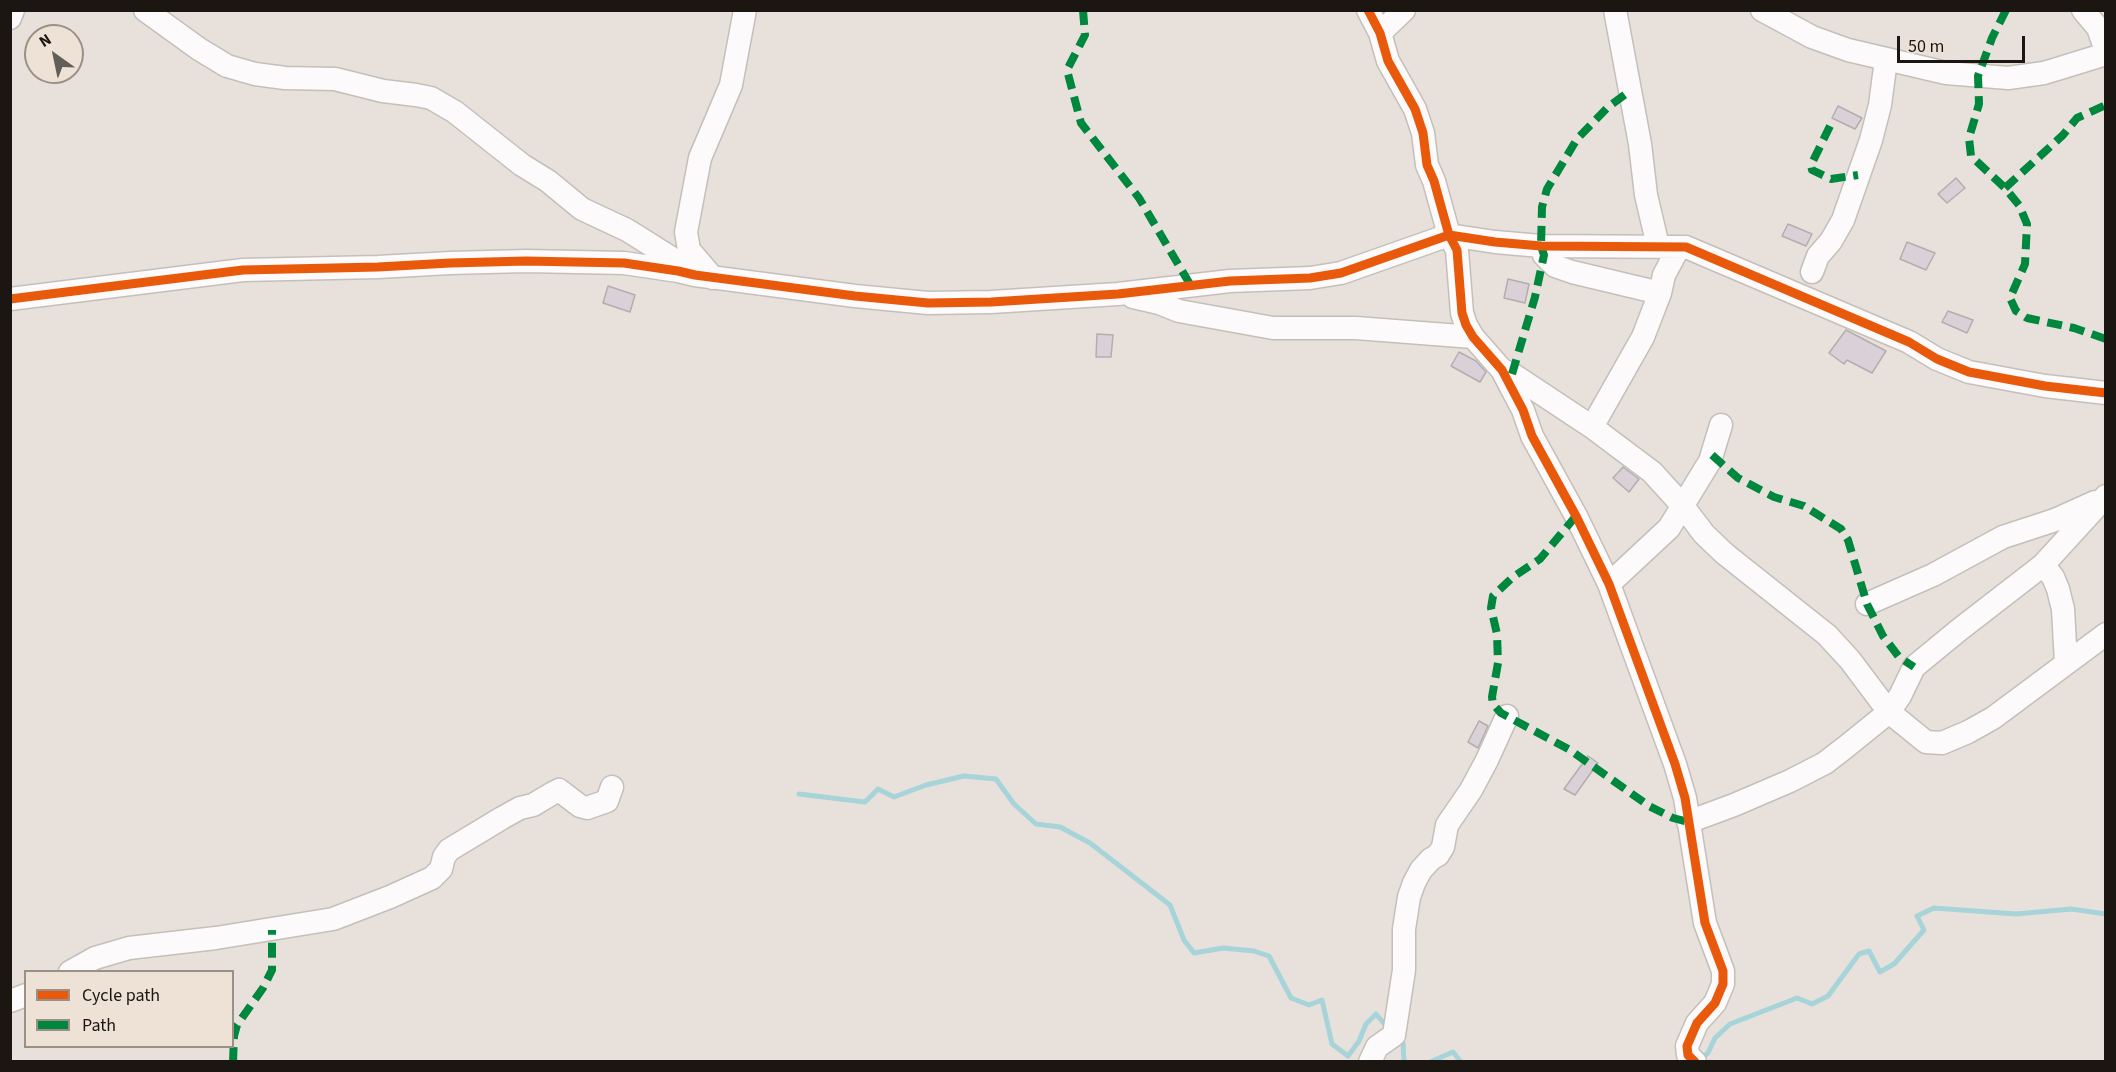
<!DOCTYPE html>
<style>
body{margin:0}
#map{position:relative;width:2116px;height:1072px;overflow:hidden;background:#e8e1db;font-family:"Source Sans 3",sans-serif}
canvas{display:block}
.frame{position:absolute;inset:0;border:12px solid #1b1612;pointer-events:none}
.legend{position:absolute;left:24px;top:970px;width:210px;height:78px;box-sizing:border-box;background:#eee1d5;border:2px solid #9a9087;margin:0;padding:8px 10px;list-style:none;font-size:18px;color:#1b1612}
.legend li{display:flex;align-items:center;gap:12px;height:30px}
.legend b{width:30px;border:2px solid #9a9087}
.north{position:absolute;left:24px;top:24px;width:60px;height:60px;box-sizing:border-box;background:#eee1d5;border:2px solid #9a9087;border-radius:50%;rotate:327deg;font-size:16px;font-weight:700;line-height:24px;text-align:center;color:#1b1612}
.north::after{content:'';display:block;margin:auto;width:21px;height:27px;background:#635d58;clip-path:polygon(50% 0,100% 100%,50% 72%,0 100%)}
.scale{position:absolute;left:1897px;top:36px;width:128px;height:27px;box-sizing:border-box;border:3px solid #1b1612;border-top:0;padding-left:8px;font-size:18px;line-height:21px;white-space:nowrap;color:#1b1612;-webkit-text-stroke:4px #eee1d5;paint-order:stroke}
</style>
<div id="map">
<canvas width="2116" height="1072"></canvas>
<div class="frame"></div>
<ul class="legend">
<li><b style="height:8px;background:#e8590c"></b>Cycle path</li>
<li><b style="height:8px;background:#00873e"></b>Path</li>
</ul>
<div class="north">N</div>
<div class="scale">50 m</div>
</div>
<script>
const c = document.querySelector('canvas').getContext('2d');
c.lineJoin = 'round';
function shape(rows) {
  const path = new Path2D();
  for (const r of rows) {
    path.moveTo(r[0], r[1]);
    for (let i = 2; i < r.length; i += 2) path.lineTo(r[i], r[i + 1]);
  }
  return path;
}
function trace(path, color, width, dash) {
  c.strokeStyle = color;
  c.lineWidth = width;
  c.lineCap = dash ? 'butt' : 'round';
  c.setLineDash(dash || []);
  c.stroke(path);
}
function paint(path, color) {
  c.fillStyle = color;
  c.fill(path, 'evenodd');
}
trace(shape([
 [799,794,865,802,878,789,894,797,926,785,964,776,996,779,1014,804,1036,824,1060,827,1090,843,1170,905,1184,940,1194,953,1223,948,1254,951,1269,956,1291,998,1309,1005,1322,1000,1332,1044,1348,1056,1359,1041,1366,1024,1376,1014,1387,1027],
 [1398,1038,1403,1043,1404,1062],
 [1699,1060,1708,1053,1715,1038,1730,1024,1797,998,1812,1004,1828,996,1859,954,1869,951,1880,972,1894,964,1924,930,1917,916,1934,908,2016,914,2071,909,2106,914],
 [1430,1062,1453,1052,1461,1062]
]), '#a6d4d9', 5);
const building = shape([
 [1838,106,1862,118,1855,129,1832,118,1838,106],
 [1956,178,1965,188,1947,203,1938,194,1956,178],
 [1788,224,1812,234,1806,246,1782,236,1788,224],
 [1907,242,1935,253,1926,270,1900,259,1907,242],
 [1508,279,1529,284,1525,303,1504,298,1508,279],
 [608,286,635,295,630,312,603,303,608,286],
 [1948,311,1973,320,1967,333,1942,322,1948,311],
 [1846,330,1886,351,1872,373,1847,360,1844,364,1829,353,1846,330],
 [1097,334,1113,335,1111,357,1096,357,1097,334],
 [1459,352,1476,361,1486,372,1480,382,1451,366,1459,352],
 [1623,467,1639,479,1629,492,1613,478,1623,467],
 [1479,721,1488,726,1478,748,1468,742,1479,721],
 [1588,756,1598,763,1575,795,1564,789,1588,756]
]);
paint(building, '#d9d1d7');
trace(building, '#b2aeae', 1.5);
const minor = shape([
 [145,10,199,49,227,66,255,74,285,78,335,79,383,91,416,95,431,98,455,112,522,165,548,181,582,209,627,230,670,257,678,271],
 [1368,10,1380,33,1388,61,1415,109,1423,133,1427,165,1434,181,1449,235,1457,250,1462,313,1466,325,1473,337,1502,370,1523,410,1532,436,1576,516,1609,584,1675,764,1685,798,1705,923,1723,971,1723,984,1715,1003,1697,1023,1687,1046,1688,1055,1695,1062],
 [1615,10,1640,144,1646,195,1658,246],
 [1762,10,1812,37,1848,50,1946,73,2008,78,2044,73,2106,54],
 [2083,10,2098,28,2106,51],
 [10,18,13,10],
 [1380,33,1404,10],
 [1544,255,1555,266,1572,272,1660,293],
 [1812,272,1818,256,1831,241,1843,220,1871,140,1880,105,1886,60],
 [713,278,689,250,686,232,700,158,731,85,745,10],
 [1133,297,1159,303,1179,311,1273,328,1356,328,1473,337],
 [10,299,243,270,378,267,450,263,526,261,624,263,678,271,695,275,855,296,928,303,991,302,1118,294,1230,281,1310,278,1341,273,1449,235,1495,242,1541,246,1686,247,1909,342,1937,359,1969,372,2045,386,2106,393],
 [1502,370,1512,374,1592,427,1652,472,1682,505,1704,534,1725,554,1827,635,1850,660,1889,712,1926,742,1942,743,1968,732,1993,718,2106,634],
 [1592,427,1643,337,1660,293,1664,275,1679,247],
 [2043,565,2053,577,2058,589,2063,609,2066,663],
 [1609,584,1669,528,1710,461,1721,425],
 [1867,604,1933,575,2003,537,2055,520,2095,502],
 [1688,822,1734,805,1790,781,1825,763,1847,746,1889,712,1900,696,1914,667,1959,630,2043,565,2106,496],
 [70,972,95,958,129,948,216,938,333,919,390,897,432,878,441,869,444,857,449,850,502,818,520,808,533,805,553,793,559,790,580,806,587,808,607,801,612,787],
 [10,1001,26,995],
 [1370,1062,1377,1047,1394,1035,1404,970,1404,929,1409,897,1414,883,1421,870,1431,859,1438,855,1443,847,1447,825,1471,790,1487,760,1507,716]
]);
trace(minor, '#c5bfba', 25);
trace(minor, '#fcfafa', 22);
trace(shape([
 [1083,10,1085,35,1067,70,1081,123,1139,198,1191,286],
 [2006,10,1992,38,1978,76,1979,104,1969,138,1971,156,2005,188,2019,205,2027,224,2025,264,2010,298,2016,311,2027,318,2074,328,2106,339],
 [1830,126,1811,165,1812,170,1831,179,1858,175],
 [2005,188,2063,135,2077,118,2106,105],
 [1512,374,1535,297,1544,255,1541,246,1542,207,1547,189,1577,139,1608,107,1630,91],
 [1712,455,1738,478,1774,497,1804,506,1841,529,1848,540,1867,604,1883,636,1899,657,1914,667],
 [1576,516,1540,559,1513,577,1493,596,1491,608,1497,634,1498,663,1492,697,1493,704,1501,713,1570,750,1649,806,1673,818,1688,822],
 [233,1062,234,1036,237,1025,263,988,272,970,272,930]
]), '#00873e', 8, [15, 8]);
trace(shape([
 [1368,10,1380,33,1388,61,1415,109,1423,133,1427,165,1434,181,1449,235,1457,250,1462,313,1466,325,1473,337,1502,370,1523,410,1532,436,1576,516,1609,584,1675,764,1685,798,1705,923,1723,971,1723,984,1715,1003,1697,1023,1687,1046,1688,1055,1695,1062],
 [10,299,243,270,378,267,450,263,526,261,624,263,678,271,695,275,855,296,928,303,991,302,1118,294,1230,281,1310,278,1341,273,1449,235,1495,242,1541,246,1686,247,1909,342,1937,359,1969,372,2045,386,2106,393]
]), '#e8590c', 9);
</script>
